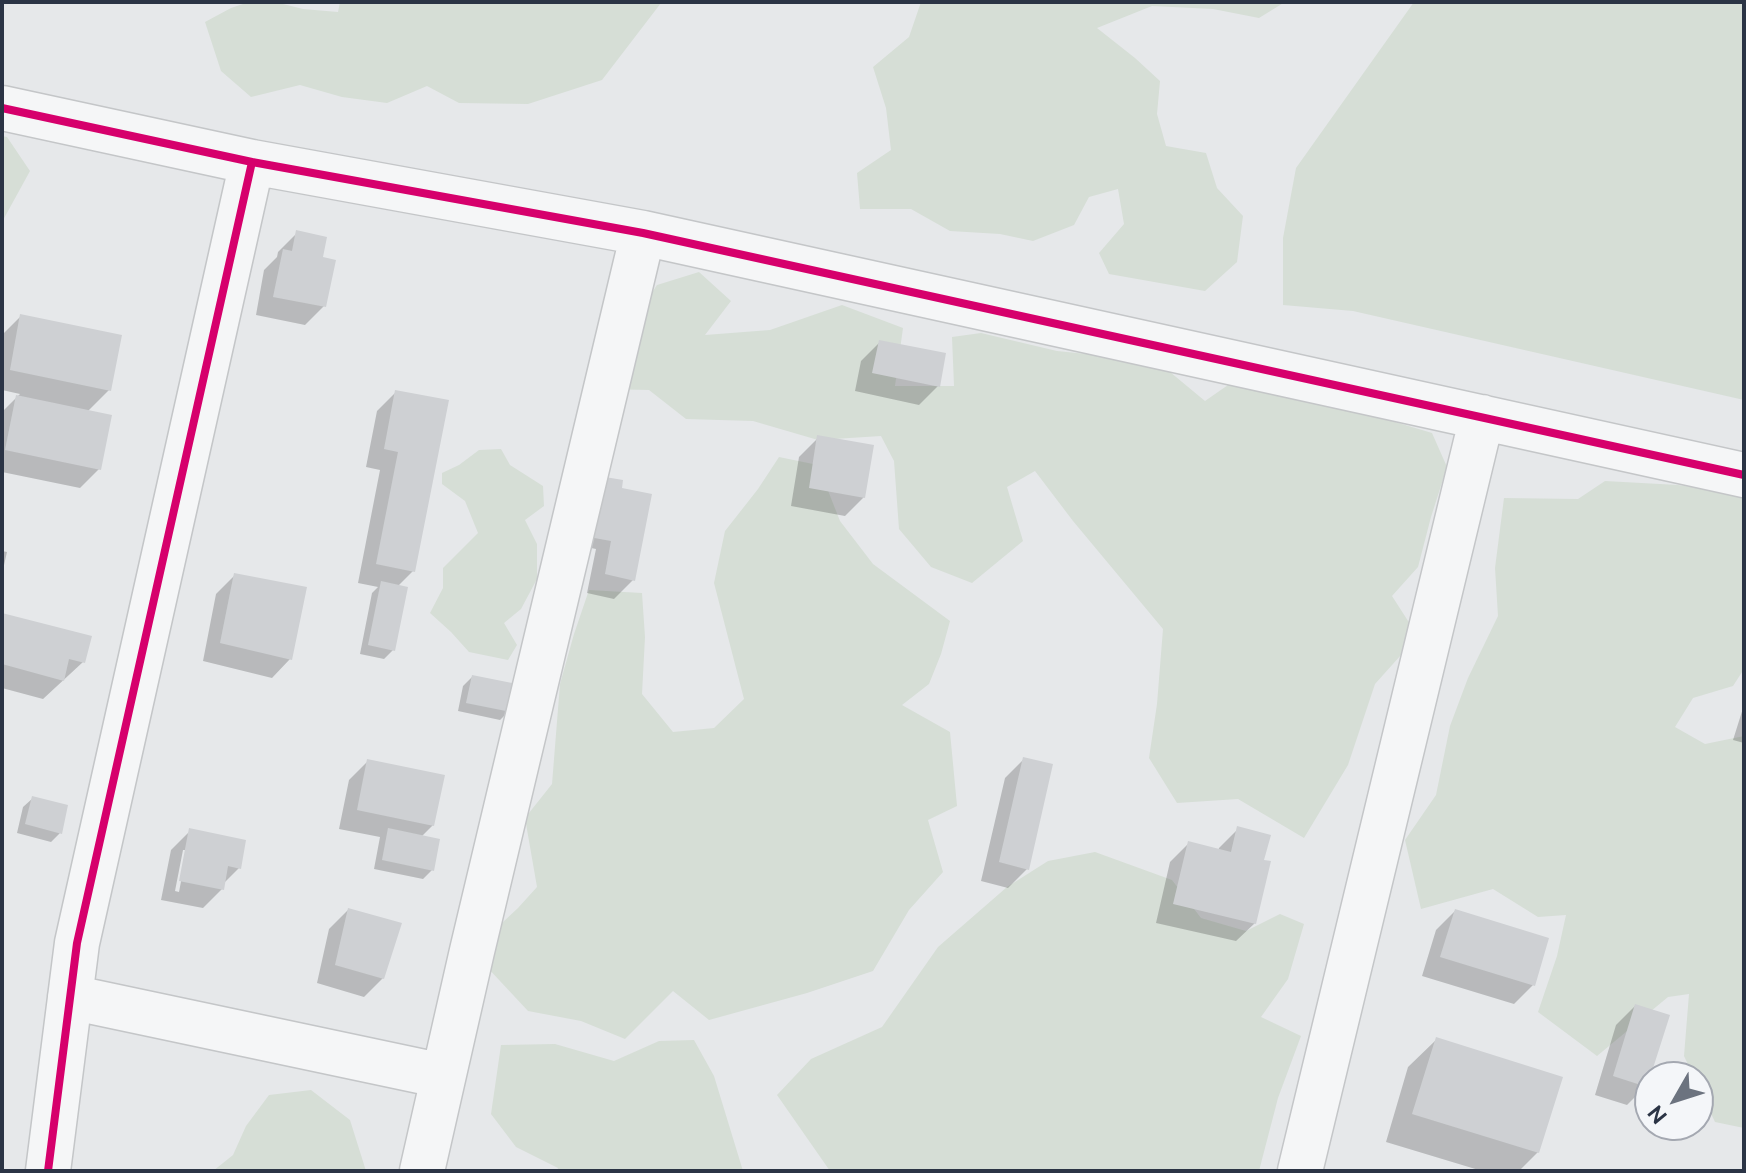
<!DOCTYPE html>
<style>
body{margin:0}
#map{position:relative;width:1746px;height:1173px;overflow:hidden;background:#e6e8ea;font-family:Ubuntu,sans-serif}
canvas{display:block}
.frame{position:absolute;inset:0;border:4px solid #2b3445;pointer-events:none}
.north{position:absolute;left:1634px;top:1061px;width:80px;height:80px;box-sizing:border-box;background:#f4f6f9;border:2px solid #a4a8b1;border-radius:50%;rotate:231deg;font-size:22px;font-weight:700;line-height:32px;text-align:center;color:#2b3445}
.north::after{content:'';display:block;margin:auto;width:28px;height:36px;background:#6c737f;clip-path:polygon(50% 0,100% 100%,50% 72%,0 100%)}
</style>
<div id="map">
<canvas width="1746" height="1173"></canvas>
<div class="frame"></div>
<div class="north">N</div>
</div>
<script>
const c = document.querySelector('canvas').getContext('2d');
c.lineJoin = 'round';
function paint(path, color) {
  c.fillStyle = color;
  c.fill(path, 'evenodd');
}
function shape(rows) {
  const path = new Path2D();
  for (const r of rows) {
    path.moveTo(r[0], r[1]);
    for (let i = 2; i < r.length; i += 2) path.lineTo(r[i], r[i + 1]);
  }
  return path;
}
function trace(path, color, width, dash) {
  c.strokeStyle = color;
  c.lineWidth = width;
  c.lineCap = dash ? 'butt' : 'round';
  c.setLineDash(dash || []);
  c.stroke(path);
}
paint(shape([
 [249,2,275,2,303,9,338,12,340,2,661,3,602,80,528,104,459,103,427,86,387,103,342,97,300,85,251,97,221,71,205,22,231,8],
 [921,2,1285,2,1259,18,1213,9,1152,6,1097,28,1135,58,1160,81,1157,114,1166,146,1206,153,1217,188,1243,216,1237,262,1205,291,1109,274,1099,253,1124,224,1118,189,1089,197,1074,225,1033,241,1000,234,950,231,911,209,860,209,857,173,891,150,886,108,873,67,909,37],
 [1414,2,1744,2,1744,400,1353,311,1283,305,1283,238,1296,168],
 [2,136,7,137,30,171,2,222],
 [699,272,731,301,705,335,770,330,842,305,903,328,895,386,954,386,952,337,981,333,1057,351,1126,358,1170,372,1205,401,1241,376,1432,433,1447,467,1431,517,1418,567,1392,596,1410,624,1401,655,1375,684,1348,765,1304,838,1238,799,1177,803,1149,758,1157,704,1163,629,1073,521,1035,471,1007,487,1023,541,972,583,931,567,899,529,894,461,881,436,818,440,753,421,686,419,649,390,605,389,615,348,657,285],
 [501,449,510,465,543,486,544,506,525,520,537,544,537,579,521,609,504,623,517,645,508,660,469,652,451,632,430,613,443,588,443,568,478,533,465,501,442,484,442,473,459,465,479,450],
 [779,457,818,465,840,521,873,564,950,621,941,654,929,684,902,705,950,732,957,806,928,820,943,872,909,910,873,971,807,993,709,1020,673,991,625,1039,581,1021,528,1011,472,951,518,908,537,887,525,818,552,784,560,684,574,634,589,590,642,593,645,637,642,694,673,732,714,728,744,699,714,583,725,531,758,489],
 [1605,481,1678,485,1744,495,1744,669,1733,686,1693,698,1675,727,1705,744,1744,736,1744,1128,1715,1122,1698,1086,1698,1077,1694,1077,1684,1056,1689,994,1668,997,1597,1056,1538,1012,1557,956,1566,915,1538,917,1493,889,1421,909,1405,840,1436,795,1450,726,1468,678,1498,616,1495,568,1504,498,1578,499],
 [1095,852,1172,880,1201,918,1246,931,1280,914,1304,924,1288,979,1261,1017,1301,1036,1278,1098,1259,1171,830,1171,777,1095,811,1059,882,1027,938,947,1007,887,1048,861],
 [694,1040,714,1076,743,1171,557,1171,558,1168,516,1147,491,1114,501,1045,555,1044,614,1061,659,1041],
 [311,1090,350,1120,366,1171,213,1171,233,1155,246,1126,269,1095]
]), '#d6ded6');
paint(shape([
 [297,233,321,259,324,306,305,325,256,315,264,270,277,257,278,252],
 [21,316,109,390,87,412,99,469,80,488,2,472,2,412,20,394,2,390,2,335],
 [880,342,938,386,919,405,855,391,861,361],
 [396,392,413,571,397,587,393,650,384,659,360,654,372,593,378,587,358,583,380,470,366,467,377,411],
 [818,438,864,497,845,516,791,506,799,457],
 [591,487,633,580,614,599,587,593,596,549,581,546],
 [2,551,7,552,2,574],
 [235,575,290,659,272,678,203,661,216,594],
 [2,615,83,662,43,699,2,688],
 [472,677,509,711,500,720,458,711,463,686],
 [1744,705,1744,743,1733,740],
 [1024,759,1027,869,1008,888,981,881,1005,778],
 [368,761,433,825,421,837,432,870,423,879,374,869,380,837,339,829,349,780],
 [33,798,60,833,51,842,17,833,23,807],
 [1238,829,1262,862,1255,923,1236,941,1156,923,1170,862,1189,843,1218,851,1219,848],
 [190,831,239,868,223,884,222,889,203,908,161,900,171,850],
 [183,850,187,850,179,892,175,891],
 [348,910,383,978,364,997,317,983,329,929],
 [1455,911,1533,985,1514,1004,1422,976,1436,930],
 [1635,1006,1646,1086,1627,1105,1595,1095,1616,1025],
 [1436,1040,1538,1152,1519,1171,1482,1171,1386,1142,1408,1067]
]), '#0003');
paint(shape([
 [296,230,327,237,323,257,336,260,326,307,273,297,283,249,292,251],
 [20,314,122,335,111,391,10,370],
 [879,340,946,353,940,387,872,373],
 [395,390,449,400,415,572,376,564,398,452,384,449],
 [16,395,112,415,101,470,5,450],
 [817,435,874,445,865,498,809,488],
 [599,476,623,480,622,488,652,494,635,581,605,574,611,541,589,537],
 [234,573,307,587,292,660,220,643],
 [381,581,408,587,395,651,368,645],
 [2,613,92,636,85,663,69,659,64,681,2,664],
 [472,675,517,684,511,712,466,703],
 [1023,757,1053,764,1029,870,999,862],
 [367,759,445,775,434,826,357,810],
 [32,796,68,805,62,834,25,824],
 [1237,826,1271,835,1264,860,1271,861,1256,924,1173,904,1188,841,1231,852],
 [189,828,246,840,241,869,228,866,224,890,179,881],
 [388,828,440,839,434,871,382,860],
 [348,908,402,923,384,979,335,965],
 [1455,909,1549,938,1535,986,1440,957],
 [1635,1004,1670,1015,1647,1087,1613,1076],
 [1436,1037,1563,1077,1539,1153,1412,1114]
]), '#ced0d3');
const minor = shape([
 [2,108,252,162,643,233,1744,475],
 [70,997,443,1076],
 [48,1171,77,943,252,162],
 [422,1171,472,951,643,233],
 [1300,1171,1482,417]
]);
trace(minor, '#c4c6c8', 47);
trace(minor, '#f5f6f7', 44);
trace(shape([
 [2,108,252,162,643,233,1744,475],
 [48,1171,77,943,252,162]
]), '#d6006c', 8);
</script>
